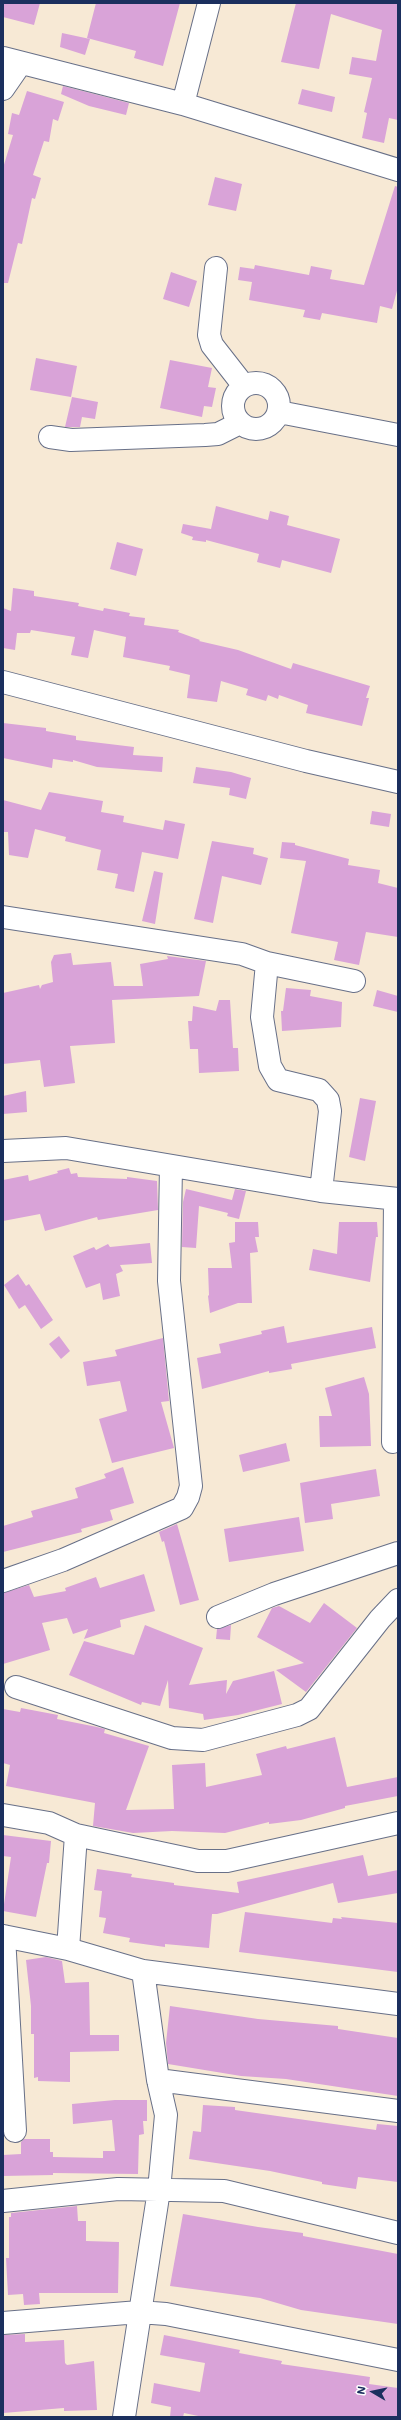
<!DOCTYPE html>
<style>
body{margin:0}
#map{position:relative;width:401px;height:2420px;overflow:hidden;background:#f7e9d5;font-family:Mali,sans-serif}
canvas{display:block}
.frame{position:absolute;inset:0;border:4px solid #1b2f5e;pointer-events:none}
.north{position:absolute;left:353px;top:2372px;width:40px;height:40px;-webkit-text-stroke:3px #fff;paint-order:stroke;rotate:279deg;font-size:11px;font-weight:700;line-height:16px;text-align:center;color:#1b2f5e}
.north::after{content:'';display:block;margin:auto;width:14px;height:18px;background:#1b2f5e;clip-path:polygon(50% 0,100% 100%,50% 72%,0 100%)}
</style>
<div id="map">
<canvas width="401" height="2420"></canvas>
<div class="frame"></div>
<div class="north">N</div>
</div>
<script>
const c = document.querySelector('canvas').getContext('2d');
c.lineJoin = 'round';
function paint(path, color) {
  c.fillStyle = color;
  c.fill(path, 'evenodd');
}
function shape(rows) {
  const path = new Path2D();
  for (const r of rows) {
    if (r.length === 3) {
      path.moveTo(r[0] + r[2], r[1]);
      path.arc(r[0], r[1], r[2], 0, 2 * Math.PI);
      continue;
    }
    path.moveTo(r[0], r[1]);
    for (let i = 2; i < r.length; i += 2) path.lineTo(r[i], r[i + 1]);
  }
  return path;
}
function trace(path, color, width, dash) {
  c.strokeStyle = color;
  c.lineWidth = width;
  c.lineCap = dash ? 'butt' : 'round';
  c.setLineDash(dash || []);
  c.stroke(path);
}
paint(shape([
 [3,3,40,3,34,25,3,17],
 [96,3,180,3,163,66,134,58,136,51,87,38],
 [296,3,398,3,398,120,389,118,384,143,362,138,367,113,364,112,372,78,349,74,352,57,376,61,382,30,331,14,319,69,281,62],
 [62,33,90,39,85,55,60,47],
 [63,86,129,103,126,115,89,106,61,94],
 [302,89,335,97,332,112,298,104],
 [27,91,64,102,58,121,53,119,49,142,44,141,33,175,41,178,35,199,32,198,22,244,18,243,8,283,3,283,3,168,13,135,8,134,12,113,19,115],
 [215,177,242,184,236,211,208,205],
 [395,186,398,187,398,287,392,309,380,306,377,323,322,313,320,320,303,317,305,310,249,300,252,282,238,280,240,267,254,269,255,265,309,275,311,266,332,270,330,279,364,285],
 [171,272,197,281,189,307,163,299],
 [36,358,77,366,71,397,30,390],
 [170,360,212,368,208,387,216,388,212,407,204,406,202,417,160,408],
 [72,397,98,402,95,419,82,417,80,427,65,427],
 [216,506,268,520,270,511,289,516,287,525,340,539,331,573,282,560,280,568,257,562,259,554,206,540,206,542,192,540,193,537,181,533,183,524,211,529],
 [117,542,143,549,136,576,110,569],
 [13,588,34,591,34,596,79,603,78,606,103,611,104,608,130,613,129,616,145,618,144,625,179,630,178,632,200,640,199,641,238,650,291,669,293,663,370,686,366,698,369,698,362,726,306,713,308,705,279,695,278,699,268,695,266,701,246,695,248,689,221,681,217,702,187,698,190,675,169,670,170,666,123,657,126,637,94,630,88,658,71,655,75,637,31,630,30,633,17,633,15,650,3,648,3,608,11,611],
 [3,723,46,728,46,731,76,736,76,740,134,747,133,755,163,757,162,772,97,767,73,760,73,762,53,759,52,768,3,758],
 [196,767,231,772,251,778,246,799,229,795,230,788,193,783],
 [49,792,103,801,101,812,124,816,123,822,163,830,165,820,185,824,178,859,142,852,134,892,115,888,118,874,97,870,101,850,65,841,66,837,35,829,28,858,9,855,8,832,3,832,3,800,41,810],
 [372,811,391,814,389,827,370,824],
 [212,841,254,848,253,854,268,858,261,885,222,876,213,923,194,919],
 [282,842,295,843,295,845,349,859,348,865,380,870,378,883,398,888,398,937,366,932,359,965,334,960,338,942,291,933,306,861,280,858],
 [154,871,163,873,155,924,142,921],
 [71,953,73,965,111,962,114,986,143,986,140,964,168,959,167,956,206,961,199,996,112,1000,115,1043,70,1046,75,1083,44,1087,40,1060,3,1064,3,993,39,985,40,989,42,985,53,982,51,962,54,955],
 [286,988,311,990,310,996,342,1002,341,1027,282,1031,281,1011,283,1011],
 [377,990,398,996,398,1012,373,1006],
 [219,1000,230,1000,233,1048,238,1048,239,1071,199,1073,198,1049,190,1049,188,1021,192,1021,193,1006,216,1011],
 [26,1091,27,1112,3,1114,3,1096],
 [360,1098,376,1101,365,1161,349,1157],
 [69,1168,71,1174,77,1173,78,1177,127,1179,127,1177,157,1181,158,1210,98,1220,97,1217,45,1231,40,1214,3,1221,3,1180,28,1175,29,1181,58,1173,57,1171],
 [186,1189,232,1200,235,1189,246,1191,239,1219,227,1216,228,1213,199,1206,196,1248,182,1247,183,1202],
 [235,1222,258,1222,259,1237,255,1237,258,1252,250,1253,252,1303,238,1303,210,1313,208,1296,209,1295,208,1268,232,1268,229,1243,235,1242],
 [339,1222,377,1222,378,1237,376,1237,370,1282,309,1270,313,1249,337,1254],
 [150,1243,152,1263,120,1265,123,1271,116,1274,120,1296,103,1300,100,1283,86,1288,73,1256,94,1247,96,1250,108,1244,110,1247],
 [18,1274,26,1286,29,1284,53,1320,41,1329,25,1305,19,1309,4,1285],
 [284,1326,287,1343,372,1327,376,1348,291,1364,292,1369,269,1373,269,1371,202,1389,197,1358,221,1353,219,1344,262,1334,261,1331],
 [59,1336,70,1351,61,1359,49,1344],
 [163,1338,169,1401,161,1402,174,1448,112,1463,99,1419,127,1411,120,1381,87,1386,83,1362,117,1356,115,1350],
 [364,1377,369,1394,371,1446,320,1447,319,1416,332,1416,325,1388],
 [286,1443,290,1461,243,1472,239,1455],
 [123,1467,134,1503,110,1510,113,1520,81,1529,82,1532,3,1552,3,1526,33,1517,31,1511,78,1498,75,1488,106,1478,104,1474],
 [376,1469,380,1496,331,1504,333,1519,305,1523,300,1483],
 [299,1517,304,1551,229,1562,224,1529],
 [177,1524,199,1600,180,1605,164,1541,162,1542,159,1532],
 [144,1574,155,1611,120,1620,121,1627,84,1639,88,1629,73,1634,67,1618,42,1623,50,1650,3,1664,3,1593,29,1585,34,1597,66,1591,65,1588,96,1577,100,1588],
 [324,1603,357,1628,306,1692,276,1670,304,1663,257,1637,272,1608,279,1606,310,1623],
 [145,1625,203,1648,189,1685,227,1680,226,1694,233,1681,274,1671,282,1704,238,1715,204,1720,203,1714,169,1708,168,1680,160,1706,142,1702,141,1705,69,1675,84,1641,134,1655],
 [231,1625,230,1640,216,1639,217,1629],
 [21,1708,58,1715,57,1719,97,1727,105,1729,104,1733,149,1746,126,1810,174,1809,172,1765,205,1763,206,1787,262,1775,256,1754,286,1746,287,1749,335,1737,347,1787,398,1777,398,1796,345,1806,345,1808,301,1820,269,1824,269,1822,225,1833,172,1831,133,1833,93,1826,95,1803,6,1786,10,1765,3,1763,3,1709,20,1712],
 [3,1835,51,1841,49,1863,47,1863,36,1917,3,1911,11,1857,3,1856],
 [363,1855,368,1876,398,1870,398,1893,338,1903,333,1883,217,1914,212,1914,209,1948,165,1944,165,1947,129,1942,130,1938,103,1933,106,1918,99,1917,102,1891,94,1890,97,1869,132,1874,131,1877,174,1883,174,1885,239,1893,237,1882],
 [245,1912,332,1923,333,1918,342,1919,341,1917,398,1923,398,1972,239,1952],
 [46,1957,62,1961,65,1983,89,1982,90,2035,119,2035,119,2051,70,2052,70,2082,38,2081,38,2077,34,2078,34,2034,31,2034,31,2006,26,1960],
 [170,2006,258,2019,338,2026,338,2029,398,2038,398,2096,286,2079,241,2076,168,2064,166,2043],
 [115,2100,147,2100,147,2121,143,2121,144,2134,139,2135,138,2174,53,2173,53,2175,3,2176,3,2155,21,2154,21,2142,24,2139,50,2139,50,2152,53,2152,53,2157,103,2158,103,2151,115,2151,112,2120,73,2124,72,2104],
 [203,2105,235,2107,235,2110,376,2130,377,2124,398,2126,398,2182,358,2177,356,2189,322,2184,322,2182,270,2171,189,2159,193,2131,201,2132],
 [77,2206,78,2221,86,2221,86,2241,119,2242,118,2293,39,2293,40,2304,24,2305,23,2294,8,2295,6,2258,9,2258,9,2217,11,2217,11,2213],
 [183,2214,258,2227,303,2233,303,2236,398,2254,398,2324,301,2310,260,2298,170,2286],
 [25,2334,25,2342,64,2340,65,2363,67,2365,94,2361,97,2410,64,2411,64,2408,3,2413,3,2335],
 [164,2335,240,2350,239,2353,282,2361,281,2364,370,2377,369,2384,398,2388,398,2417,203,2417,184,2413,183,2417,170,2417,171,2407,151,2403,154,2383,200,2392,205,2363,160,2355]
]), '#d9a3d8');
const minor = shape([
 [3,58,183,104,398,170],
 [3,89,21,63],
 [183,104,209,3],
 [216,268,209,335,212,345,244,386],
 [256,406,23],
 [279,412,398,435],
 [50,437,71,440,205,435,218,434,240,423],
 [3,682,306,761,398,782],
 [3,917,242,954,267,963,262,1017,270,1066,278,1080,319,1090,328,1100,330,1111,321,1191],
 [267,963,354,981],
 [3,1151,66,1148,321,1191,398,1199],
 [393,1442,395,1199],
 [3,1581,63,1560,182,1508,188,1497,191,1486,169,1281,171,1166],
 [218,1617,274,1594,398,1553],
 [16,1687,172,1738,203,1740,297,1715,309,1709,380,1619,398,1600],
 [3,1815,49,1823,76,1835,198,1861,227,1861,398,1823],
 [76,1835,68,1949,143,1971],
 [3,1936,68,1949],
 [4,1936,15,2131],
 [158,2080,398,2111],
 [3,2201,118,2189,224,2191,398,2233],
 [3,2323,139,2312,166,2314,398,2360],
 [124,2417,159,2190,166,2115,158,2080,143,1971,398,2004]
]);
trace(minor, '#687088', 24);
trace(minor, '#fff', 22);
</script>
